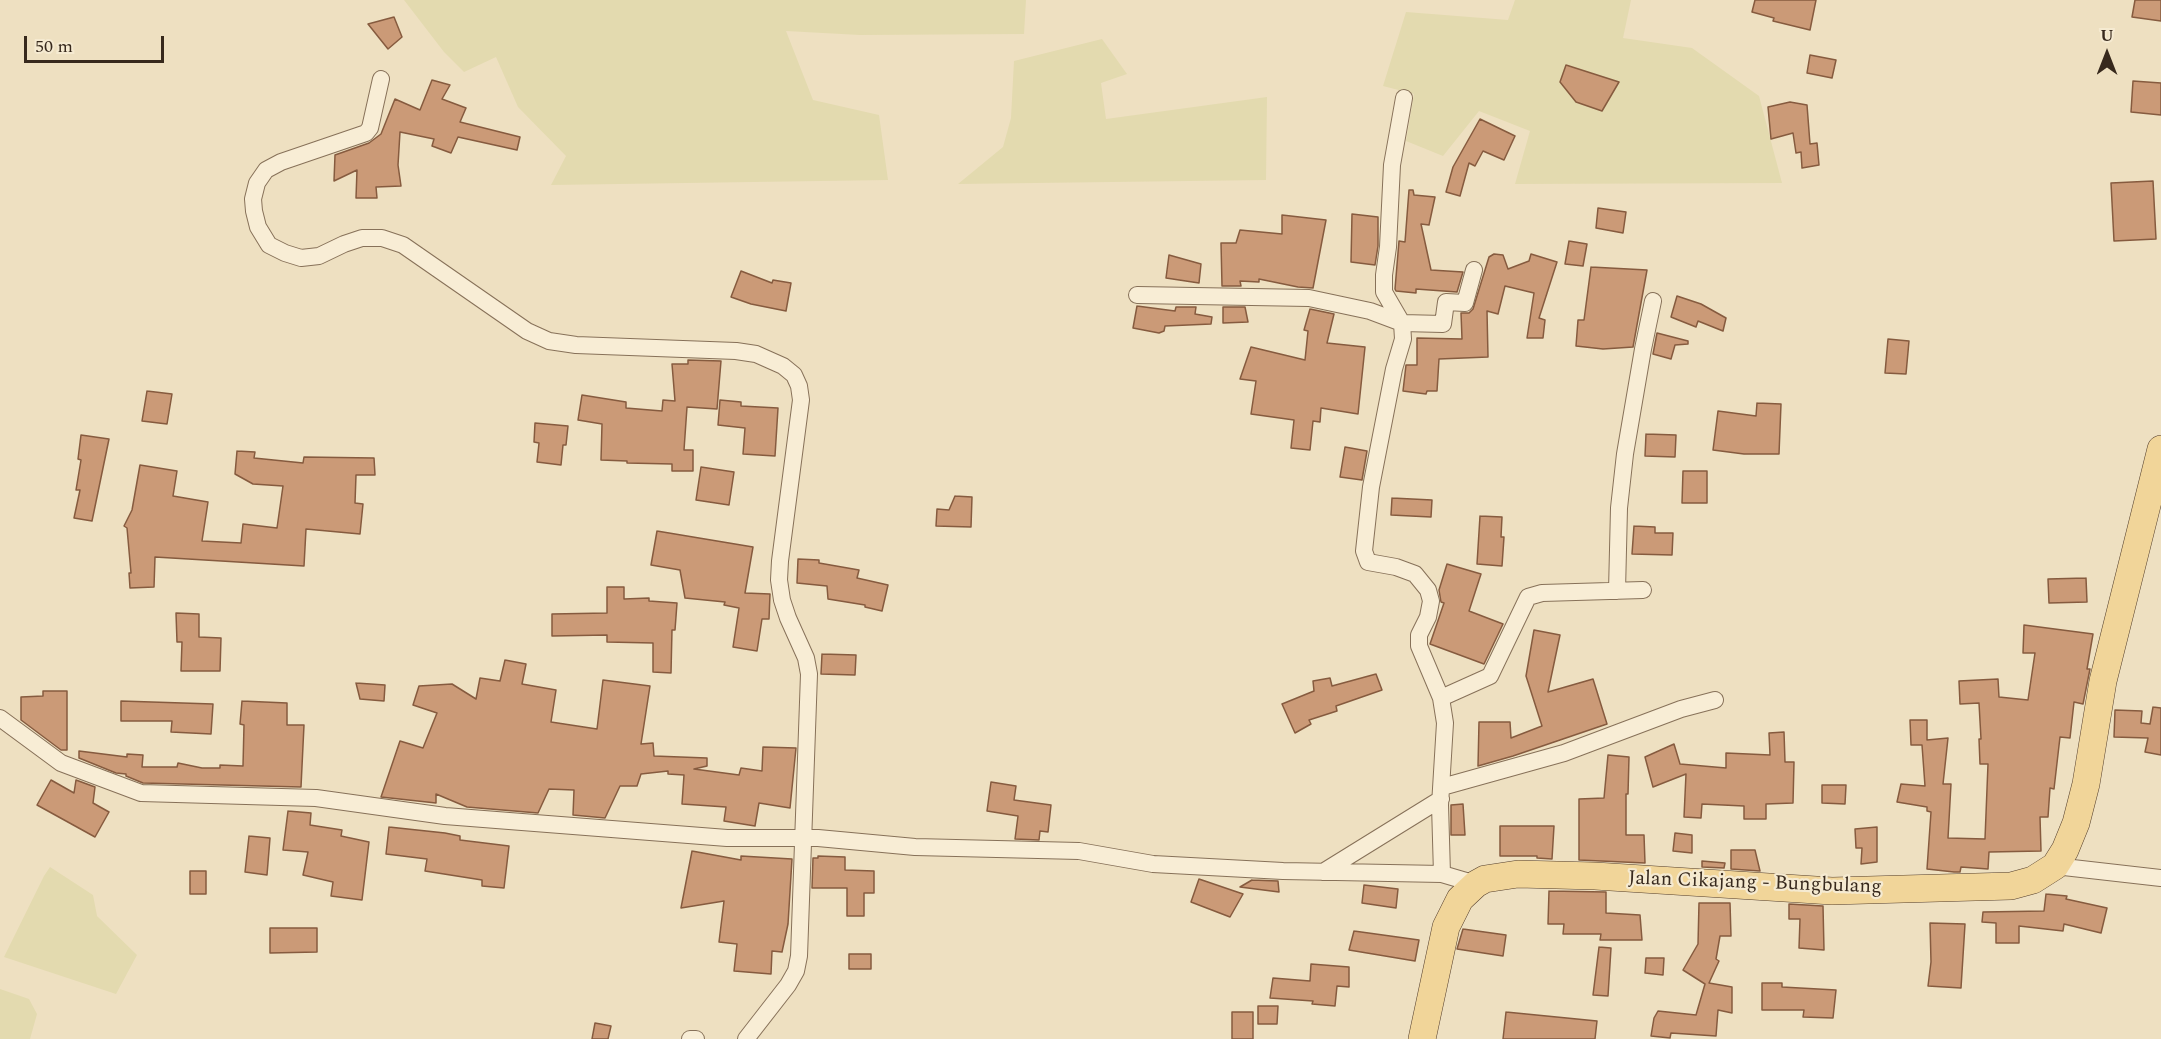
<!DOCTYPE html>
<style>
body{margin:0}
#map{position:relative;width:2161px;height:1039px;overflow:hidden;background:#eee0c1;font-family:Spectral,serif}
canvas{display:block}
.north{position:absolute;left:2077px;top:24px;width:60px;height:60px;-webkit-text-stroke:4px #f5ead1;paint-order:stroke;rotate:0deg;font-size:16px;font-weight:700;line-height:24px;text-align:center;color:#37291d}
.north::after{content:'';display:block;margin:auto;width:21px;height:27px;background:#37291d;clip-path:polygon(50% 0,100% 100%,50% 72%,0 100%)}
.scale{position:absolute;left:24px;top:36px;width:140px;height:27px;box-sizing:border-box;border:3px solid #37291d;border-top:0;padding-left:8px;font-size:18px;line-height:21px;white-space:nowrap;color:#37291d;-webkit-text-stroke:4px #f5ead1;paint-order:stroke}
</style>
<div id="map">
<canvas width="2161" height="1039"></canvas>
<div class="north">U</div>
<div class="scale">50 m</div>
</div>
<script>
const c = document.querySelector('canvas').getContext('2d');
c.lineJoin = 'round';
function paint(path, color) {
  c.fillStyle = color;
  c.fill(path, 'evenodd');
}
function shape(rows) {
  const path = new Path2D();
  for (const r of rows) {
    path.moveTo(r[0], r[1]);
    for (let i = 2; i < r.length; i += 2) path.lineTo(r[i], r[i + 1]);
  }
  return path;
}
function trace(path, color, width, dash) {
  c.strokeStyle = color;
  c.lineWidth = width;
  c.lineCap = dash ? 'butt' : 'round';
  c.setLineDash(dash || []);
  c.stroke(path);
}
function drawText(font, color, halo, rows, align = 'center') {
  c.font = font + ' Spectral,serif';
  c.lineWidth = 4.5;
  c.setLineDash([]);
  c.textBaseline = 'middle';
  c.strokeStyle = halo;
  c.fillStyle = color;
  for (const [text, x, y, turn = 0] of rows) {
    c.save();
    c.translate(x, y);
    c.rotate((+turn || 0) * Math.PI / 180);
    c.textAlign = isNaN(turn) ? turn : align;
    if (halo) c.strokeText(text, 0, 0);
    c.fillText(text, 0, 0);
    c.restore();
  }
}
paint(shape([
 [404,0,1026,0,1024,34,860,35,786,31,813,100,879,115,888,180,551,185,566,156,518,107,496,57,464,72,444,52],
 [1515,0,1631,0,1623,38,1692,48,1759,96,1782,183,1515,184,1530,131,1479,111,1443,156,1406,141,1414,94,1383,86,1406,12,1508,20],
 [1102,39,1127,74,1101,83,1106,119,1267,97,1266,180,958,184,1003,147,1011,118,1014,61],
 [50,867,93,895,97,916,137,955,116,994,4,957,44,876],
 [0,989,29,999,37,1014,30,1039,0,1039]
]), '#e3daaf');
const building = shape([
 [1755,0,1816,0,1810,30,1773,21,1774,18,1752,12,1755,0],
 [2135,0,2161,0,2161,21,2132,17,2135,0],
 [394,17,402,37,388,49,368,24,394,17],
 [1810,55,1836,60,1832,78,1807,73,1810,55],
 [1566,65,1619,82,1602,111,1576,102,1560,82,1566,65],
 [432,80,450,85,442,99,466,108,460,122,520,137,517,150,458,137,451,153,432,146,434,139,400,132,398,165,401,186,376,187,377,198,356,198,357,170,334,181,335,155,369,143,381,134,395,99,420,110,432,80],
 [2133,81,2161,83,2161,115,2131,112,2133,81],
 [1790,102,1807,105,1810,144,1817,143,1819,165,1802,168,1801,152,1796,153,1793,133,1771,139,1768,107,1790,102],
 [1480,119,1515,136,1504,160,1483,151,1475,166,1469,163,1460,196,1446,192,1453,167,1480,119],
 [2153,181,2156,239,2114,241,2111,183,2153,181],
 [1409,190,1413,190,1414,195,1435,197,1429,225,1421,224,1431,270,1463,272,1457,292,1416,289,1416,293,1396,291,1395,289,1399,241,1405,242,1409,190],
 [1598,208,1626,212,1623,233,1596,228,1598,208],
 [1352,214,1378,217,1378,246,1375,265,1351,262,1352,214],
 [1282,215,1326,220,1313,288,1298,287,1259,279,1259,282,1240,281,1241,286,1222,286,1221,243,1236,243,1240,230,1282,234,1282,215],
 [1569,241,1587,244,1583,266,1565,264,1569,241],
 [1494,254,1503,255,1508,269,1529,261,1531,254,1557,262,1539,318,1545,320,1543,338,1527,338,1534,293,1505,286,1498,314,1487,311,1488,357,1439,359,1437,391,1427,391,1426,394,1403,391,1406,365,1417,365,1417,338,1462,339,1461,313,1469,313,1473,309,1489,257,1494,254],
 [1169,255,1201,264,1199,283,1166,278,1169,255],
 [1591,267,1647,270,1633,347,1603,349,1576,346,1578,320,1584,320,1591,267],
 [741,271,772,283,773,280,791,283,786,311,751,304,731,297,741,271],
 [1677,296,1701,304,1726,318,1723,331,1698,321,1696,327,1671,317,1677,296],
 [1137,306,1175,311,1176,307,1196,307,1195,314,1212,317,1211,324,1165,326,1164,331,1159,333,1133,328,1137,306],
 [1223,307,1245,307,1248,322,1223,323,1223,307],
 [1310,309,1334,314,1327,343,1365,347,1358,414,1321,408,1320,422,1313,421,1310,450,1291,448,1294,420,1251,414,1256,381,1240,379,1251,347,1305,360,1308,331,1304,330,1310,309],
 [1657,333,1688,341,1688,344,1675,345,1671,359,1653,354,1657,333],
 [1888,339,1909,341,1906,374,1885,373,1888,339],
 [688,360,721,361,717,409,687,407,684,450,693,450,693,471,672,471,672,464,627,463,627,461,601,460,602,424,578,420,582,395,626,402,626,408,662,411,663,400,675,401,672,364,688,364,688,360],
 [147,391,172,394,167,424,142,421,147,391],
 [720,400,741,402,741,406,778,408,775,456,743,454,745,428,718,425,720,400],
 [1757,403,1781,404,1779,454,1744,454,1713,450,1718,411,1756,416,1757,403],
 [535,423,568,426,566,445,563,445,561,465,537,462,539,443,534,442,535,423],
 [1646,434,1676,435,1675,457,1645,456,1646,434],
 [81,435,109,439,92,521,74,518,80,490,76,490,81,460,78,459,81,435],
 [1345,447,1367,451,1362,480,1340,477,1345,447],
 [237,451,255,452,254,458,303,463,304,457,374,458,375,475,356,475,355,503,363,504,360,534,306,529,304,566,155,557,154,587,130,588,129,573,131,573,127,528,124,526,132,510,140,465,177,471,173,496,208,502,202,541,241,543,243,524,277,528,283,486,253,484,235,474,237,451],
 [701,467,734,472,729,505,696,500,701,467],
 [1683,471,1707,471,1707,503,1682,503,1683,471],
 [955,496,972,497,971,527,936,526,937,509,949,510,955,496],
 [1392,498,1432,500,1431,517,1391,515,1392,498],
 [1480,516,1502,517,1501,537,1504,537,1502,566,1477,564,1480,516],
 [1634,526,1655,527,1655,533,1673,533,1672,555,1632,554,1634,526],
 [657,531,753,547,745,593,770,594,769,619,762,619,757,651,733,647,739,608,724,605,725,602,685,598,680,570,651,565,657,531],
 [798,559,819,560,819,563,859,570,857,578,888,585,882,611,865,607,865,605,828,599,827,586,797,583,798,559],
 [1447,564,1481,574,1469,611,1503,624,1484,664,1430,644,1444,603,1441,602,1439,590,1447,564],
 [2086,578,2087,602,2049,603,2048,579,2086,578],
 [607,587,624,587,624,599,649,598,649,601,677,603,675,630,672,630,671,673,653,672,653,643,607,642,607,635,552,636,552,614,607,613,607,587],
 [176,613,199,614,199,637,221,638,220,671,181,671,182,642,177,642,176,613],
 [2024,625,2093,634,2087,669,2090,669,2083,704,2074,702,2070,738,2060,737,2054,789,2050,788,2048,817,2040,817,2041,851,1989,852,1988,869,1961,867,1960,872,1954,872,1927,869,1931,812,1927,811,1927,807,1897,802,1901,784,1925,786,1922,745,1911,745,1910,720,1927,720,1927,740,1948,738,1943,784,1951,784,1948,838,1985,839,1988,764,1980,764,1979,739,1981,739,1979,703,1960,704,1959,681,1998,679,1999,697,2028,700,2035,653,2023,653,2024,625],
 [1534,630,1560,635,1548,692,1593,679,1607,724,1513,756,1478,766,1479,722,1510,722,1511,738,1542,726,1526,676,1534,630],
 [822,654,856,655,855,675,821,674,822,654],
 [505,660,526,664,522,684,556,690,551,722,597,729,603,680,650,686,641,744,653,743,654,756,707,758,707,766,694,769,739,775,741,768,762,771,763,747,796,748,790,808,759,803,755,826,724,821,726,807,682,804,684,775,668,774,668,771,641,774,637,786,620,786,605,818,573,815,574,790,549,789,538,813,467,807,436,794,436,803,381,797,400,741,423,748,437,713,413,705,419,686,452,684,476,699,480,678,500,681,505,660],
 [1376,674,1382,690,1336,706,1337,711,1309,720,1311,724,1295,733,1282,704,1314,691,1313,681,1330,678,1332,686,1376,674],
 [356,683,385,685,384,701,360,699,356,683],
 [43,691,67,691,67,750,61,750,21,720,21,697,43,696,43,691],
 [121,701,213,704,211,734,171,732,172,721,121,721,121,701],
 [242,701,287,703,287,725,304,725,301,787,143,783,126,776,126,774,116,773,79,758,79,751,127,757,127,754,143,755,142,767,177,767,178,763,202,768,220,768,220,765,243,766,244,725,240,724,242,701],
 [2153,707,2161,708,2161,755,2145,752,2148,738,2114,737,2115,710,2142,711,2141,723,2150,724,2153,707],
 [1784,732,1785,762,1794,762,1793,803,1766,804,1766,819,1744,819,1744,806,1702,804,1701,818,1684,817,1686,774,1653,787,1645,757,1674,744,1680,764,1726,768,1726,753,1770,755,1769,733,1784,732],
 [1608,755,1629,757,1628,794,1626,794,1626,835,1644,835,1645,863,1579,860,1579,799,1604,798,1608,755],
 [51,780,74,793,76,780,95,787,93,803,109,812,95,837,37,805,51,780],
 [991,782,1016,786,1014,800,1051,805,1048,832,1040,831,1039,840,1015,839,1018,816,987,811,991,782],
 [1822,785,1846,785,1845,804,1822,803,1822,785],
 [1463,804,1465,835,1451,835,1451,805,1463,804],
 [288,811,311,813,310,825,342,830,341,836,369,842,362,900,331,896,333,882,303,875,308,852,283,850,288,811],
 [1500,826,1554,826,1552,859,1537,858,1537,856,1500,856,1500,826],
 [389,827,445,833,460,836,460,840,509,846,504,888,482,886,482,880,425,871,427,859,386,854,389,827],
 [1877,827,1877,862,1861,864,1862,848,1856,848,1855,829,1877,827],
 [1675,833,1692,835,1692,853,1673,851,1675,833],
 [249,836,270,838,267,875,245,872,249,836],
 [1731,850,1755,850,1760,871,1731,869,1731,850],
 [692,851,741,860,741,856,792,859,788,924,782,952,772,951,771,974,734,971,737,944,719,942,724,901,681,908,692,851],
 [818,856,845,857,845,870,874,871,874,893,864,893,864,916,847,916,847,888,812,888,813,858,818,858,818,856],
 [1702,861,1725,863,1724,868,1702,867,1702,861],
 [190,871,206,871,206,894,190,894,190,871],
 [1199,879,1243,894,1230,917,1191,902,1199,879],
 [1252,880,1278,881,1279,892,1240,887,1252,880],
 [1364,885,1398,889,1396,908,1362,903,1364,885],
 [1549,891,1606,892,1606,913,1640,915,1642,940,1600,940,1601,934,1563,934,1564,924,1548,924,1549,891],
 [2046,894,2067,896,2066,899,2107,908,2101,933,2064,924,2063,931,2019,926,2019,943,1996,943,1996,923,1982,922,1983,912,2044,911,2046,894],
 [1699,903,1730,903,1731,936,1720,936,1716,959,1719,961,1709,983,1732,987,1732,1013,1718,1010,1716,1036,1671,1033,1670,1038,1651,1036,1654,1018,1658,1011,1696,1015,1705,984,1683,970,1698,944,1699,903],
 [1789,904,1823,906,1824,950,1799,948,1800,919,1789,919,1789,904],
 [1930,923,1965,924,1961,988,1928,986,1931,962,1930,923],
 [270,928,317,928,317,952,270,953,270,928],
 [1463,929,1506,935,1503,956,1457,949,1463,929],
 [1354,931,1419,940,1415,961,1349,950,1354,931],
 [1599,947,1611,948,1608,996,1593,995,1599,947],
 [849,954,871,954,871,969,849,969,849,954],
 [1646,958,1664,958,1663,975,1645,973,1646,958],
 [1311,964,1349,967,1349,987,1337,986,1335,1006,1312,1004,1313,1001,1270,998,1273,978,1310,981,1311,964],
 [1762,983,1782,983,1782,987,1836,990,1833,1018,1803,1017,1804,1010,1762,1010,1762,983],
 [1258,1006,1278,1006,1277,1024,1258,1024,1258,1006],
 [1232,1012,1253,1012,1253,1039,1232,1039,1232,1012],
 [1506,1012,1597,1021,1595,1039,1503,1039,1506,1012],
 [595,1023,611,1026,608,1039,592,1039,595,1023]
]);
paint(building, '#cb9a77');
trace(building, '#865b3f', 1.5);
const street = shape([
 [381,79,370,128,366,133,281,162,266,170,257,183,253,199,254,211,258,227,269,245,285,253,301,258,319,256,344,244,362,238,382,238,403,245,527,331,549,341,576,345,736,351,756,354,783,366,794,375,799,386,801,400,780,561,779,580,782,600,788,618,806,658,809,674,799,956,796,971,788,985,746,1039],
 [1404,98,1392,165,1388,247,1384,275,1384,292,1402,323,1403,339,1394,369,1371,487,1364,551,1368,562,1396,567,1415,574,1428,590,1431,601,1428,617,1419,635,1419,646,1441,698,1445,723,1440,805,1442,874],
 [1137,295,1309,298,1370,311,1402,323,1443,324,1446,302,1465,303,1474,270],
 [1617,591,1619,508,1625,454,1643,349,1653,301],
 [1441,698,1490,676,1528,597,1542,593,1643,590],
 [0,718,61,763,141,793,316,798,445,816,727,838,818,838,915,847,1079,851,1153,864,1283,871,1442,874,1476,884],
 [1442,787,1564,753,1681,709,1715,700],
 [2055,866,2161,878],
 [1323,872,1441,799],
 [690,1039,696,1039]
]);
const primary = shape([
 [1422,1039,1446,927,1460,899,1476,884,1485,879,1518,874,1595,876,1832,891,2011,886,2033,880,2055,866,2065,850,2076,823,2086,784,2103,681,2161,449]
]);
trace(street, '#877159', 18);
trace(primary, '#553f2d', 28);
trace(street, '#f8edd5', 16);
trace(primary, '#f1d599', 27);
drawText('20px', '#37291d', '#f5ead1', [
 ["Jalan Cikajang - Bungbulang",1755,884,2]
]);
</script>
